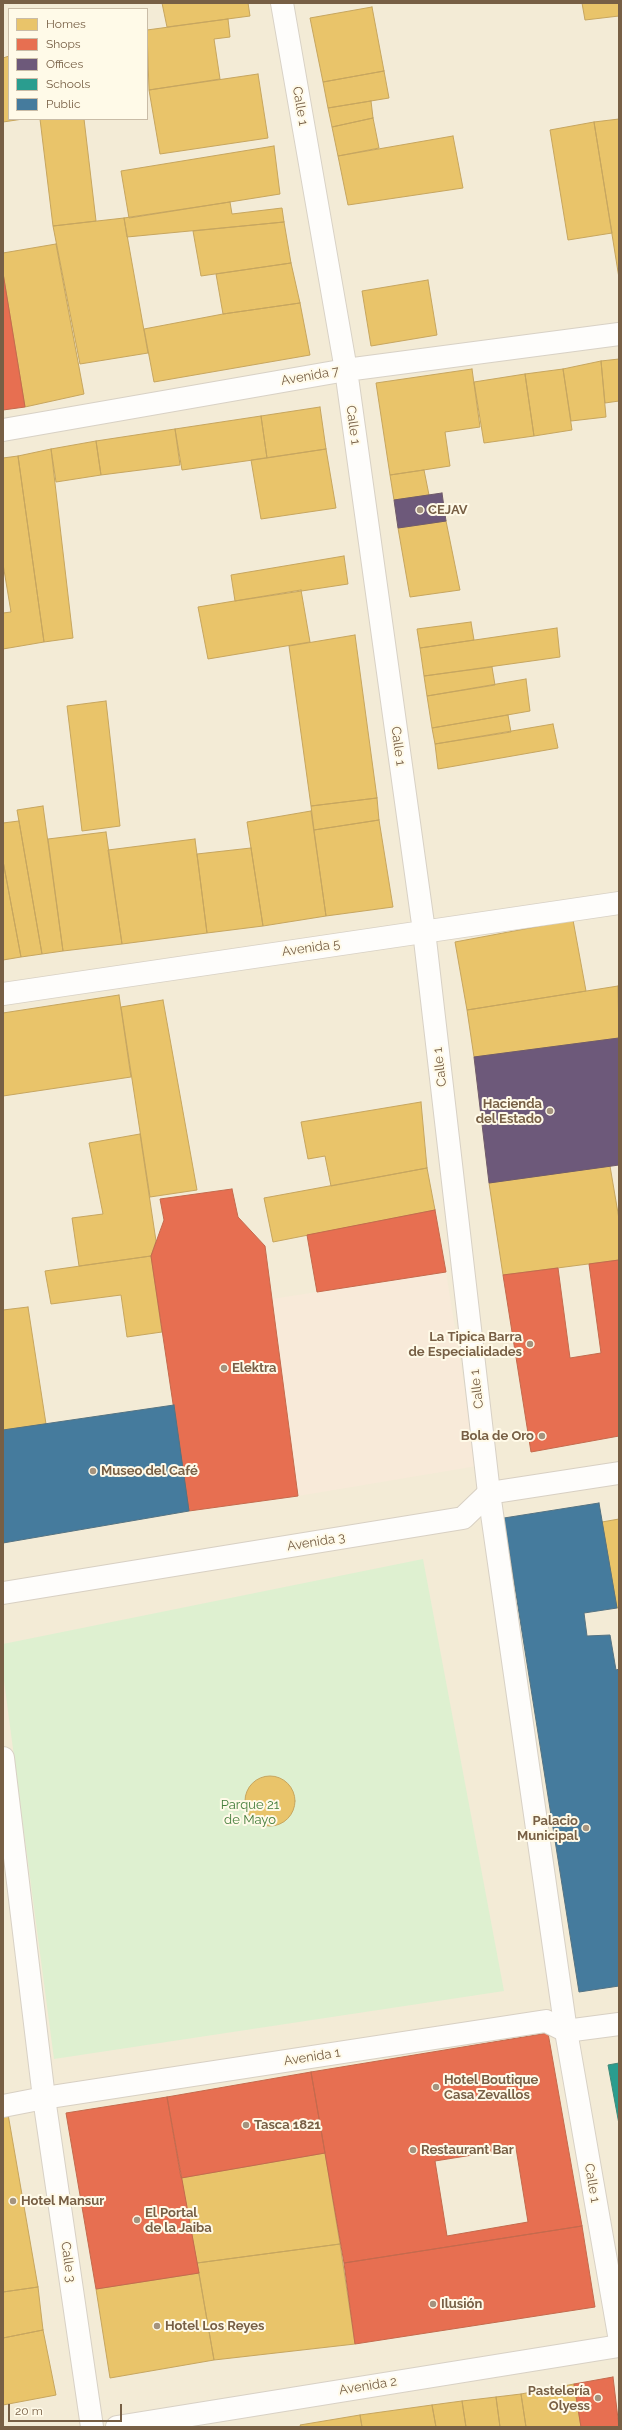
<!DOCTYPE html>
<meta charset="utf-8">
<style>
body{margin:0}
#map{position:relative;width:622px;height:2430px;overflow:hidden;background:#f7f4e7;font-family:Raleway,sans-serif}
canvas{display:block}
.frame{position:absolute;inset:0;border:4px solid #775f45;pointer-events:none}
.legend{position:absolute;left:8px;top:8px;width:140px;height:112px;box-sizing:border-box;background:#fffae8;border:1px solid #c9bca7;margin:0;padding:5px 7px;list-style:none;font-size:12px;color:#775f45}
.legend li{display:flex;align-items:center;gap:8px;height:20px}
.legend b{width:20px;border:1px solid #c9bca7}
.scale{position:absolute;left:8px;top:2404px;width:114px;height:18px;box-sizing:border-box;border:2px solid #775f45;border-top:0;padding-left:5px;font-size:12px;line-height:14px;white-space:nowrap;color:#775f45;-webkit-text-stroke:3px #fffae8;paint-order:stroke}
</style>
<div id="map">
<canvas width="622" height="2430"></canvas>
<div class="frame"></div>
<ul class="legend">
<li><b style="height:11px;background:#e9c46a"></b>Homes</li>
<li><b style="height:11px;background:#e76f51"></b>Shops</li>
<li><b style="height:11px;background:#6d597a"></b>Offices</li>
<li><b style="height:11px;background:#2a9d8f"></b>Schools</li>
<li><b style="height:11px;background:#457b9d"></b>Public</li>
</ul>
<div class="scale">20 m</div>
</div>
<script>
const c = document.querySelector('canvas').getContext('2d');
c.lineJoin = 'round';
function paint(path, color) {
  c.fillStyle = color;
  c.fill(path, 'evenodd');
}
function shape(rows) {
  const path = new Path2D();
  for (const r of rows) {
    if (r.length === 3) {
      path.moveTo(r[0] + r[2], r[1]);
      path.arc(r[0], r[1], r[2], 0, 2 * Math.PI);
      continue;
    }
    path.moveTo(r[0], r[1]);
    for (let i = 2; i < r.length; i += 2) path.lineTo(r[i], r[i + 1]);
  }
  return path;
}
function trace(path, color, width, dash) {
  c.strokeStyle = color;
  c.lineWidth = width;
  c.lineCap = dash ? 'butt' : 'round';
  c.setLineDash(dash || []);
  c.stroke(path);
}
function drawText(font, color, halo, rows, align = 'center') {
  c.font = font + ' Raleway,sans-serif';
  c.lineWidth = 4;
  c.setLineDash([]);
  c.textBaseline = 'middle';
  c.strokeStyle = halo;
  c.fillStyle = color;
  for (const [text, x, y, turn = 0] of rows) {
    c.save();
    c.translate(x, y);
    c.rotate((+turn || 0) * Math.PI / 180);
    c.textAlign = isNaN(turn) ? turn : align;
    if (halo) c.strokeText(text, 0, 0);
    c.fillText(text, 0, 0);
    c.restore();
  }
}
paint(shape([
 [3,3,619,3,619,2427,3,2427],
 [9,9,147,9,147,119,9,119]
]), '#f3ebd6');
paint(shape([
 [446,1272,477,1466,298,1496,272,1299]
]), '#f8ead9');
paint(shape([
 [423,1559,504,1991,54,2059,3,1673,3,1644]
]), '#def0d0');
const homes = shape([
 [162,3,248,3,250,16,167,27,162,3],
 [582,3,619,3,619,16,585,20,582,3],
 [372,7,384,71,323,82,310,18,372,7],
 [228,19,230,37,214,39,220,79,149,90,147,30,228,19],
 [9,56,9,119,23,119,3,122,3,58,9,56],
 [384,71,389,98,328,108,323,82,384,71],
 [258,74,268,138,160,154,149,90,258,74],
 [371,101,373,118,332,127,328,108,371,101],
 [373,118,379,148,338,156,332,127,373,118],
 [40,119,84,119,96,221,53,226,40,119],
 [619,119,619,278,594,122,619,119],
 [594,122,612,233,568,240,550,130,594,122],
 [453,136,463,188,348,205,338,156,453,136],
 [274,146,280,194,129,218,121,171,274,146],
 [230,202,232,214,282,208,284,222,127,237,124,218,230,202],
 [124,218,148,353,80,364,53,226,124,218],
 [284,222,291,263,201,276,193,231,284,222],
 [56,244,84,394,25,407,3,273,3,253,56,244],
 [291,263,300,303,223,314,216,274,291,263],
 [428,280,437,335,371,346,362,291,428,280],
 [300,303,310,355,154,382,144,329,223,314,300,303],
 [619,359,619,401,605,403,601,361,619,359],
 [601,361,606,417,571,421,563,369,601,361],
 [472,369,480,427,445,432,450,466,390,475,376,383,472,369],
 [563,369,572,430,534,436,525,374,563,369],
 [525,374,534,436,484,443,474,382,525,374],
 [320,407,326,449,267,458,261,416,320,407],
 [261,416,267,458,182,470,175,429,261,416],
 [175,429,180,465,101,475,96,441,175,429],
 [96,441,101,475,56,482,51,449,96,441],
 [51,449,73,638,44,642,18,456,51,449],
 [326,449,336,508,261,519,251,460,326,449],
 [18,456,44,642,3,649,3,613,11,612,3,564,3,458,18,456],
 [424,470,429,495,394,500,390,475,424,470],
 [446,521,460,590,410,597,398,528,446,521],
 [344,556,348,584,235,601,231,575,344,556],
 [301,590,310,642,208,659,198,607,301,590],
 [471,622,474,640,420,648,417,629,471,622],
 [557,628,560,657,424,676,420,648,557,628],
 [355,635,377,798,311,806,289,646,355,635],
 [492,667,495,685,427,696,424,676,492,667],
 [526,679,530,711,432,728,427,696,526,679],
 [106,701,120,826,82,831,67,706,106,701],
 [508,715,511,732,435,744,432,728,508,715],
 [553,724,558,748,438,769,435,744,553,724],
 [377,798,379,820,314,830,311,806,377,798],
 [43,806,63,951,42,954,17,810,43,806],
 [311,811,326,916,263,926,247,822,311,811],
 [379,820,393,907,326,916,314,830,379,820],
 [19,821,42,954,21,957,3,861,3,823,19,821],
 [106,832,122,944,63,951,48,839,106,832],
 [195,839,207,933,122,944,108,850,195,839],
 [251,848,263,926,207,933,197,854,251,848],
 [3,861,21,957,3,960,3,861],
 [573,920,586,991,467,1010,455,942,573,920],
 [618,986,619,1038,474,1057,467,1010,618,986],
 [119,995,131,1077,3,1096,3,1013,119,995],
 [163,1000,197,1190,150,1197,121,1007,163,1000],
 [421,1102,427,1168,331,1186,325,1156,308,1159,301,1122,421,1102],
 [140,1134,156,1241,151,1256,79,1266,72,1218,103,1214,89,1143,140,1134],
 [610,1166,619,1219,619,1260,503,1275,489,1183,610,1166],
 [427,1168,435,1210,273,1242,264,1198,427,1168],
 [151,1256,162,1332,127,1337,121,1295,51,1304,45,1271,151,1256],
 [28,1307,46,1424,3,1430,3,1310,28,1307],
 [619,1519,619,1608,617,1608,602,1522,619,1519],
 [270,1801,25],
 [8,2114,38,2287,3,2292,3,2115,8,2114],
 [325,2153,340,2244,197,2263,181,2178,325,2153],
 [340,2244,355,2344,214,2360,197,2263,340,2244],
 [199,2273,214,2360,110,2378,96,2289,199,2273],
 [38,2287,43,2330,3,2338,3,2292,38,2287],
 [43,2330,56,2395,3,2405,3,2338,43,2330],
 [574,2384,581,2427,526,2427,521,2394,574,2384],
 [521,2394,526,2427,500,2427,496,2397,521,2394],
 [496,2397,500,2427,466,2427,462,2401,496,2397],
 [462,2401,466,2427,436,2427,432,2405,462,2401],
 [432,2405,436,2427,362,2427,360,2415,432,2405],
 [360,2415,362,2427,301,2427,300,2425,360,2415]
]);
paint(homes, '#e9c46a');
trace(homes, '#c7a65f', 1);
const shops = shape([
 [3,273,25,407,3,410,3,273],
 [232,1189,238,1217,265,1246,298,1496,189,1511,151,1256,164,1220,160,1199,232,1189],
 [435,1210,446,1272,317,1292,307,1235,435,1210],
 [619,1260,619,1436,531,1452,503,1275,558,1268,570,1358,601,1353,589,1264,619,1260],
 [548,2033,582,2226,344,2263,311,2072,548,2033],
 [516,2148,528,2222,447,2236,435,2161,516,2148],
 [311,2072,325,2153,181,2178,167,2097,311,2072],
 [167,2097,199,2273,96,2289,66,2113,167,2097],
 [582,2226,595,2307,355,2344,344,2263,582,2226],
 [613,2377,619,2427,581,2427,574,2384,613,2377]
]);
paint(shops, '#e76f51');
trace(shops, '#c56a4d', 1);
const offices = shape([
 [442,493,446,521,398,528,394,500,442,493],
 [619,1038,619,1165,489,1183,474,1057,619,1038]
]);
paint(offices, '#6d597a');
trace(offices, '#705b6a', 1);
const schools = shape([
 [619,2063,619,2124,608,2065,619,2063]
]);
paint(schools, '#2a9d8f');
trace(schools, '#418a79', 1);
const public = shape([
 [174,1405,189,1511,3,1543,3,1430,174,1405],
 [599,1503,617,1608,584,1613,587,1636,610,1635,616,1670,619,1669,619,1986,579,1992,504,1518,599,1503]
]);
paint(public, '#457b9d');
trace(public, '#547383', 1);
const pedestrian = shape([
 [424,931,489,1493,566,2031,619,2335],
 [3,1758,44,2098,92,2427]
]);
const minor = shape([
 [282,3,346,370,424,931],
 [3,430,346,370,619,334],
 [3,994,619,903],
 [117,2427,619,2346]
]);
const secondary = shape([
 [3,1593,463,1518,489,1493,619,1473],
 [3,2106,44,2098,546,2021,566,2031,619,2024]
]);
trace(pedestrian, '#d8d1c5', 24);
trace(minor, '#d8d1c5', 24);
trace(secondary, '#d8d0c3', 24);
trace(pedestrian, '#fefdfb', 22);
trace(minor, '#fefdfb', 22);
trace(secondary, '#fefdfb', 22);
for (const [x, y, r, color] of [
 [420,510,4,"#a4937e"],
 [550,1111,4,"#a4937e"],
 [530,1344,4,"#a4937e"],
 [224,1368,4,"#a4937e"],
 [542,1436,4,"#a4937e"],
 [93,1471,4,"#a4937e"],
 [586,1828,4,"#a4937e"],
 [436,2087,4,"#a4937e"],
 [246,2125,4,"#a4937e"],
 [413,2150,4,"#a4937e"],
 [13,2201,4,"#a4937e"],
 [137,2220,4,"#a4937e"],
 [433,2304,4,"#a4937e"],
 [157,2326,4,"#a4937e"],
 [598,2398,4,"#a4937e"]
]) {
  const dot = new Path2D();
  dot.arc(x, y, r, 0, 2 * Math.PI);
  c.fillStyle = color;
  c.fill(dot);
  trace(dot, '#fffae8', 1.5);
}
drawText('13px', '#775f45', '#fffae8', [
 ["Calle 1",300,106,80],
 ["Avenida 7",310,376,-10],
 ["Calle 1",353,425,82],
 ["Calle 1",398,746,82],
 ["Avenida 5",311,948,-8],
 ["Calle 1",440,1067,-97],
 ["Calle 1",477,1389,-97],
 ["Avenida 3",316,1542,-9],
 ["Avenida 1",312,2057,-9],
 ["Calle 1",592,2183,80],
 ["Calle 3",68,2262,82],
 ["Avenida 2",368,2386,-9]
]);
drawText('bold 13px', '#775f45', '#fffae8', [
 ["CEJAV",428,510],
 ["Hacienda",542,1104,"right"],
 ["del Estado",542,1119,"right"],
 ["La Tipica Barra",522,1337,"right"],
 ["de Especialidades",522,1352,"right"],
 ["Elektra",232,1368],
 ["Bola de Oro",534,1436,"right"],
 ["Museo del Café",101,1471],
 ["Palacio",578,1821,"right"],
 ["Municipal",578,1836,"right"],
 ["Hotel Boutique",444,2080],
 ["Casa Zevallos",444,2095],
 ["Tasca 1821",254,2125],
 ["Restaurant Bar",421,2150],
 ["Hotel Mansur",21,2201],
 ["El Portal",145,2213],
 ["de la Jaiba",145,2228],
 ["Ilusión",441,2304],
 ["Hotel Los Reyes",165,2326],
 ["Pastelería",590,2391,"right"],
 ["Olyess",590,2406,"right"]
], 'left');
drawText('13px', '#457e3c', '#fffae8', [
 ["Parque 21",250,1805],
 ["de Mayo",250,1820]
]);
</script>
